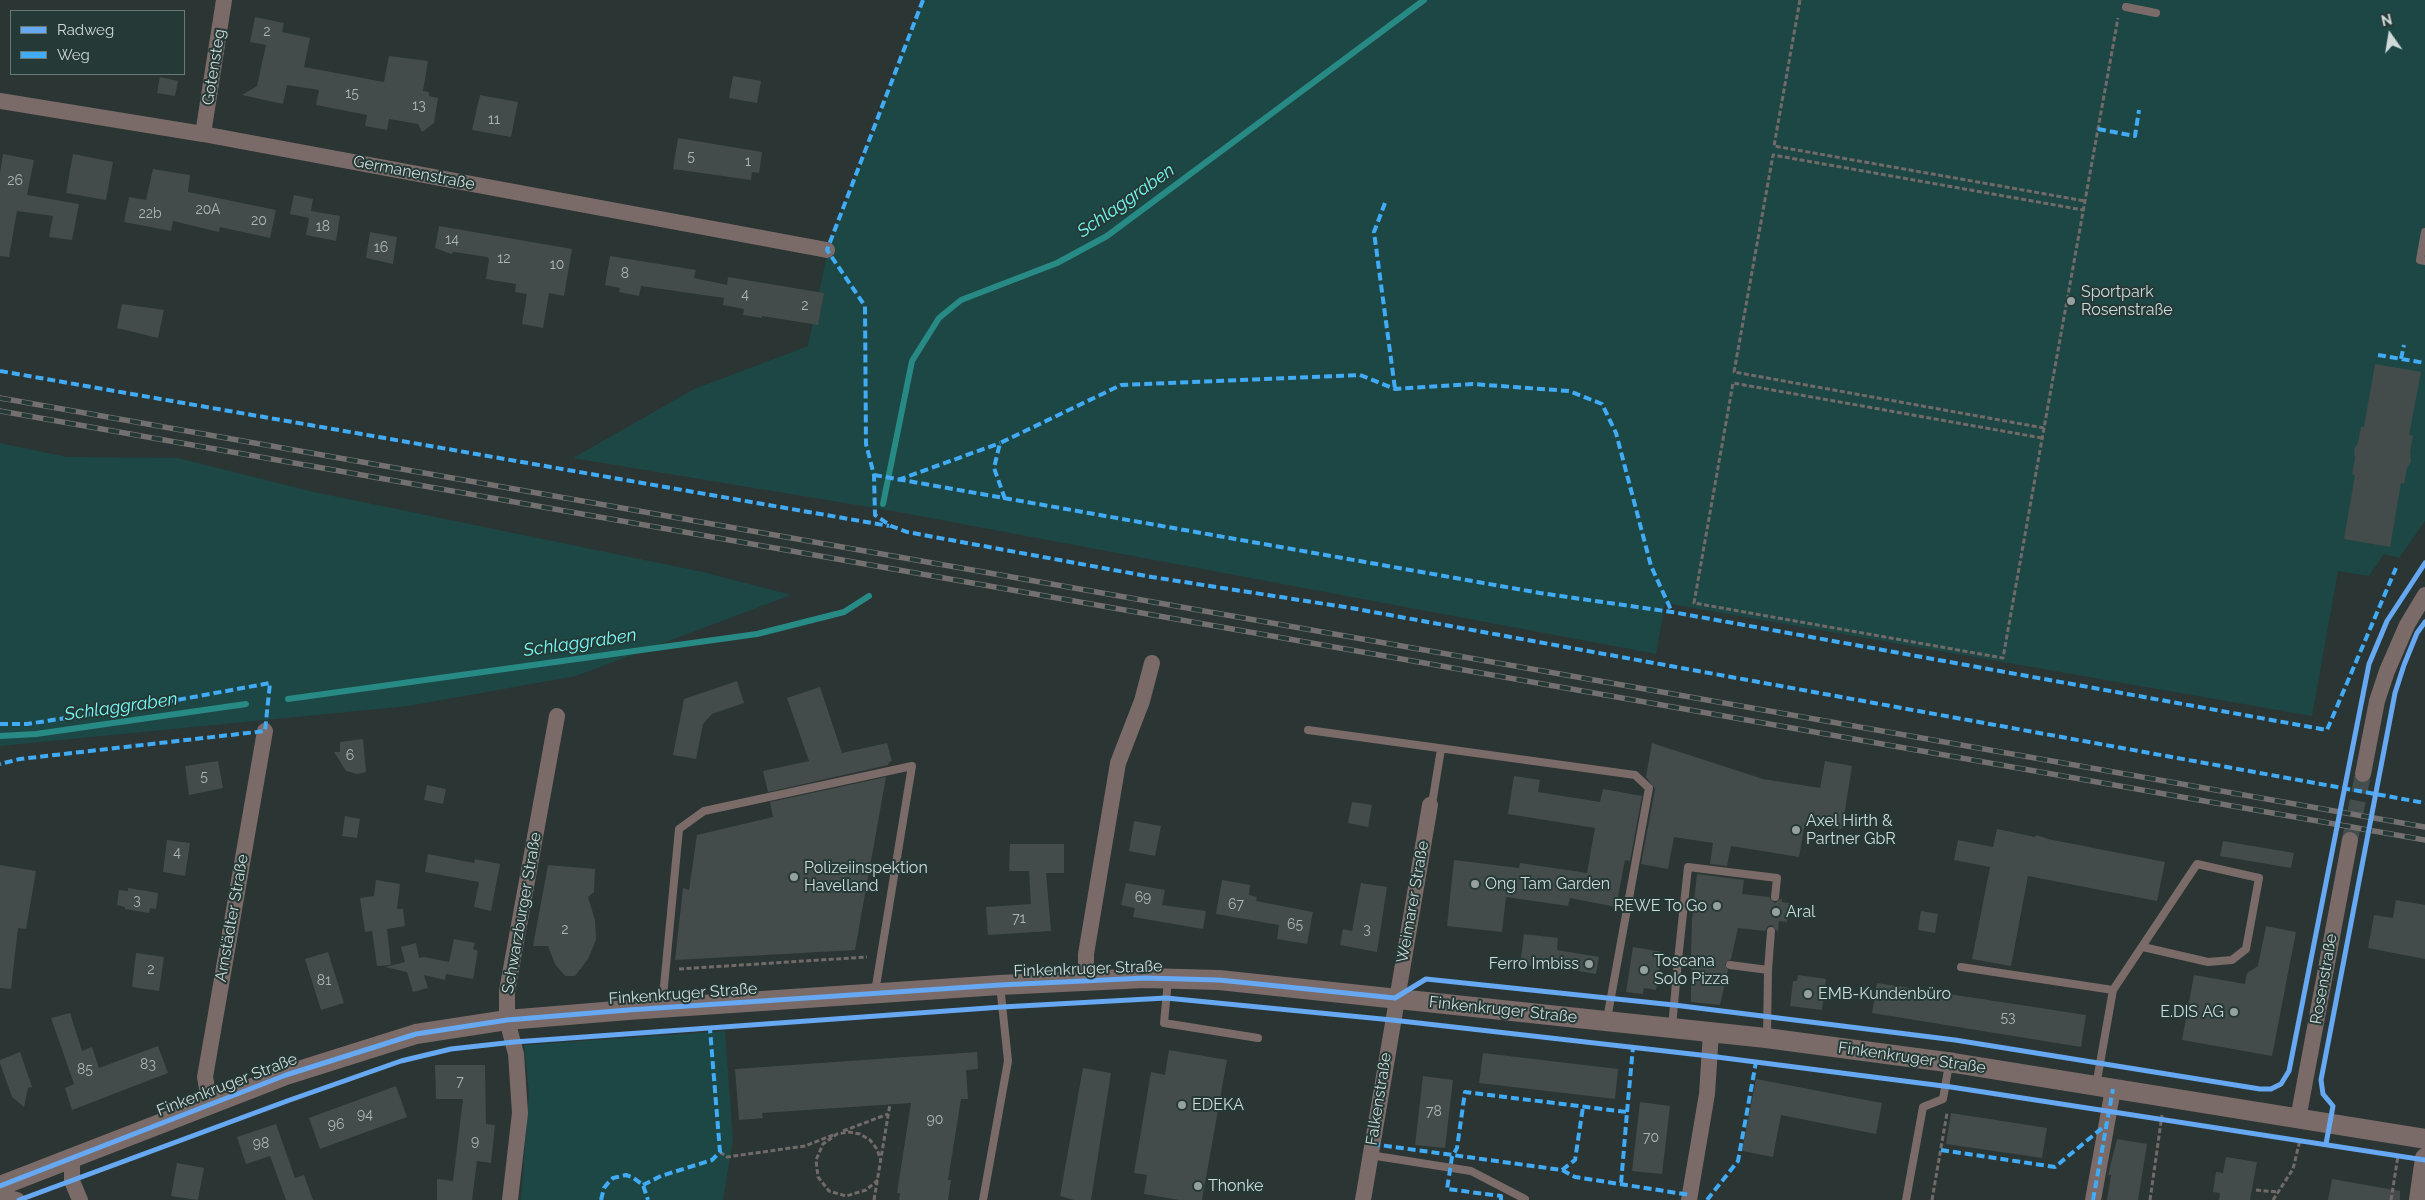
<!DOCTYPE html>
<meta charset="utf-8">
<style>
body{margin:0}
#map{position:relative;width:2425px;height:1200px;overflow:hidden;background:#2a3534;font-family:Raleway,sans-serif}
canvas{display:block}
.legend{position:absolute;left:10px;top:10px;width:175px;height:65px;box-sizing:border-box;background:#253937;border:1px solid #697978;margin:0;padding:6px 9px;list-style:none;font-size:15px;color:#cfdad9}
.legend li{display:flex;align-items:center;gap:10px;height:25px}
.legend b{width:25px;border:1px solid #697978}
.north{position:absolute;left:2365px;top:10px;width:50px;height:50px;-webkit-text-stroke:4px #253937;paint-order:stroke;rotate:347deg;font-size:14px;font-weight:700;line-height:20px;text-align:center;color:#cfdad9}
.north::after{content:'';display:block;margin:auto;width:18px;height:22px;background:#cfdad9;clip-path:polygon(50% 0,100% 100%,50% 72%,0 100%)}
</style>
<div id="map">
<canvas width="2425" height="1200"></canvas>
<ul class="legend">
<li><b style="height:6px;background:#66a8f1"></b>Radweg</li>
<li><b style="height:6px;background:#42abf6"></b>Weg</li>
</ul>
<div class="north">N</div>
</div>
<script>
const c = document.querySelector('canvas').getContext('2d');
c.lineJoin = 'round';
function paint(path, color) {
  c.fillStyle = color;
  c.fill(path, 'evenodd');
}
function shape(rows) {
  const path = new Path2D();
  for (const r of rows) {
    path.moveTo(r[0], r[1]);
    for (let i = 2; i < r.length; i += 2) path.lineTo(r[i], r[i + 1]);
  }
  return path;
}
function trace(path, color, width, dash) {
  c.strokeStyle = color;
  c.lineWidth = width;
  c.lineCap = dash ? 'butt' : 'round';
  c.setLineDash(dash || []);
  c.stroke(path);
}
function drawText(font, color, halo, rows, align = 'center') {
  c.font = font + ' Raleway,sans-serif';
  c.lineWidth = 4;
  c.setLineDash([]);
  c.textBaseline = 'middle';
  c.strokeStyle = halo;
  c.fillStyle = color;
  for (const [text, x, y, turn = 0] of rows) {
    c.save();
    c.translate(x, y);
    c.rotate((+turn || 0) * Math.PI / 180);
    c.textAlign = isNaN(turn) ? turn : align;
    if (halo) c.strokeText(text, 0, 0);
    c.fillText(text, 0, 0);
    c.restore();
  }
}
paint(shape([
 [923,0,2425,0,2425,521,2399,558,2384,554,2369,576,2338,571,2312,716,1665,603,1656,654,893,511,573,458,694,389,808,346,828,249],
 [0,443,67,457,178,458,314,492,703,572,791,595,576,676,408,706,0,746],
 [725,1031,733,1140,723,1200,521,1200,529,1093,524,1045]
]), '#1d4745');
trace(shape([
 [883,504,912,361,939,318,961,300,1057,263,1107,236,1424,0],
 [288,699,757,634,844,612,869,596],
 [0,736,36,734,246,704]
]), '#288a85', 6);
paint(shape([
 [255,17,284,23,282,32,310,38,304,67,384,82,389,56,428,61,423,91,429,92,429,96,438,98,434,123,422,132,418,124,389,119,387,130,365,126,367,115,316,105,319,90,287,85,283,104,242,95,257,86,266,45,250,42],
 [733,76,761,81,757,103,729,98],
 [160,77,178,81,175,96,157,93],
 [480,95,518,102,511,137,472,130],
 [678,138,762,152,759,173,752,172,751,180,673,169],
 [3,154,34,160,27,195,79,204,72,240,49,237,53,216,17,211,9,257,0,256,0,173],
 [73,154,113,162,106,200,66,193],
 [153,169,190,175,188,192,276,210,270,238,220,227,219,232,173,221,171,231,124,222,129,197,146,200],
 [294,195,313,199,311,211,340,216,336,241,306,235,309,218,290,214],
 [439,226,572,249,564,296,549,293,543,328,522,324,527,294,515,292,516,284,486,279,489,259,487,257,454,252,451,254,435,248],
 [370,232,397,237,393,264,366,258],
 [610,256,696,270,694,278,727,285,728,277,824,293,818,325,762,316,762,318,743,315,744,309,723,305,724,298,641,286,639,296,619,292,620,288,605,285],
 [122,304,164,310,158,338,117,328],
 [2375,364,2421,372,2409,435,2413,436,2410,452,2411,462,2407,468,2404,484,2401,483,2390,547,2344,539,2355,475,2352,474,2355,459,2354,449,2358,443,2361,427,2364,427],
 [737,681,744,703,712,714,703,724,696,759,673,755,684,699],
 [820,687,842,753,887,743,892,761,889,762,888,765,768,792,763,771,809,761,787,698],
 [363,739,366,772,357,774,346,771,334,752,340,752,340,742],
 [1652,743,1763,779,1820,788,1825,761,1852,766,1842,829,1805,823,1799,857,1731,846,1727,866,1710,864,1713,843,1674,837,1668,869,1641,864,1655,789,1646,777],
 [218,761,223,788,189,795,185,766],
 [1514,776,1540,780,1538,792,1600,802,1603,789,1642,796,1630,861,1625,860,1616,907,1570,898,1568,906,1506,897,1502,932,1447,926,1454,860,1519,868,1520,863,1587,873,1595,828,1508,814],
 [886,777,855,950,675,960,683,888,689,890,697,835,773,817,770,802],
 [427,785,446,789,443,804,424,800],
 [1352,802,1372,805,1368,827,1348,823],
 [345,816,360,819,357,838,342,836],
 [1134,821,1161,826,1155,856,1129,851],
 [1997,829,2035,837,2036,835,2048,839,2165,862,2157,901,2028,876,2011,966,1972,959,1990,867,1954,860,1958,840,1993,847],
 [167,840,190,843,185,876,163,872],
 [2223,841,2294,853,2291,868,2220,856],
 [1010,844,1064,844,1064,873,1046,873,1051,931,988,935,986,907,1031,904,1029,871,1009,871],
 [428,854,474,863,475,859,500,864,491,911,474,907,479,882,425,872],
 [0,865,36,871,26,929,18,928,11,989,0,988],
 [548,865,595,869,594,892,588,897,595,920,596,940,588,959,575,976,565,976,555,964,548,946,533,946],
 [1697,874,1744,880,1742,894,1769,897,1775,903,1782,898,1782,902,1789,903,1787,922,1779,921,1778,932,1772,925,1768,926,1765,931,1738,928,1731,959,1725,964,1728,970,1720,1005,1691,1002,1691,967,1697,961,1691,955,1692,919],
 [376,880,400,884,397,909,403,909,405,926,387,929,391,965,377,966,372,931,365,932,360,898,374,896],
 [1222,880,1250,885,1249,895,1257,897,1256,901,1313,912,1307,944,1277,939,1279,925,1216,914],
 [1126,883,1165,890,1162,905,1206,911,1203,929,1133,917,1135,908,1121,905],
 [1361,883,1387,887,1377,952,1340,945,1343,929,1352,931],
 [128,888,158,893,156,909,150,908,149,913,125,909,125,907,117,905,119,890,128,891],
 [2396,900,2425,905,2425,959,2368,948,2374,915,2393,918],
 [1921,911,1938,914,1935,933,1918,930],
 [2266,926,2296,932,2272,1056,2182,1040,2194,975,2245,984,2247,973,2258,966],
 [1524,934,1558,938,1557,950,1599,957,1596,974,1555,967,1520,965],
 [454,939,475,943,473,949,478,951,473,979,446,974,445,980,424,975,428,988,413,992,407,972,385,967,405,962,401,947,416,943,419,958,424,957,449,962],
 [1633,947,1662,952,1656,990,1644,988,1643,994,1626,992],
 [328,952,344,1003,321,1010,305,959],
 [136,953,164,957,159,991,132,987],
 [1798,975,1826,979,1822,1010,1790,1006,1793,981,1797,981],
 [1877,983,2086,1015,2081,1047,1872,1013],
 [70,1013,82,1051,92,1047,99,1068,158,1046,168,1073,72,1110,65,1088,74,1084,51,1018],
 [1169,1050,1227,1060,1202,1200,1179,1200,1144,1194,1147,1175,1134,1173,1151,1072,1165,1075],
 [20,1052,32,1087,28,1088,24,1107,12,1097,0,1063,0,1060],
 [977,1052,978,1069,966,1070,968,1099,961,1099,948,1180,951,1180,948,1200,899,1200,900,1193,897,1193,911,1103,762,1113,763,1118,739,1120,735,1069],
 [1483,1053,1618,1069,1615,1099,1479,1083],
 [435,1065,485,1065,486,1124,495,1125,491,1163,477,1161,472,1200,437,1200,437,1179,453,1181,463,1099,436,1099],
 [1083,1068,1111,1073,1091,1200,1074,1200,1060,1196],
 [1423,1076,1453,1080,1445,1148,1415,1145],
 [1756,1079,1882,1103,1876,1134,1781,1115,1773,1157,1742,1151],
 [396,1086,407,1117,320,1149,309,1118],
 [1640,1102,1670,1106,1662,1174,1632,1171],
 [1951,1113,2047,1128,2042,1158,1946,1144],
 [276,1124,295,1178,304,1175,313,1200,286,1200,270,1156,246,1164,237,1137],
 [2117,1139,2147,1144,2138,1200,2107,1200,2111,1175,2108,1175],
 [2226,1157,2257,1162,2250,1200,2219,1200,2220,1193,2213,1192,2216,1172,2223,1173],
 [177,1163,204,1168,198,1200,171,1196],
 [2332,1179,2400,1191,2400,1200,2328,1200]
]), '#434c4b');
trace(shape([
 [2350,840,2363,774]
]), '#434e4d', 16, [16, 8]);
trace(shape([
 [1800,0,1774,146,2085,201],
 [2044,428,1734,372,1773,155,2083,210],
 [2042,438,1733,383,1694,603,2003,658,2044,428,2118,18],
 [679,969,867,957],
 [843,1131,888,1114],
 [720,1152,727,1157,805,1146,833,1135],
 [878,1180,866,1190,846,1196,829,1191,818,1177,816,1160,823,1144,837,1134,849,1132,860,1134,870,1140,877,1149,881,1161],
 [2256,1190,2278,1192],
 [874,1200,890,1104],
 [1932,1200,1947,1113],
 [2150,1200,2162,1115],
 [2273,1200,2293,1169,2300,1140],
 [2391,1200,2398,1156]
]), '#716a69', 3, [5, 2.5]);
trace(shape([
 [2126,7,2156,13],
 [2425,232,2420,260,2425,261],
 [1308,730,1635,775,1649,788,1607,1019],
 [1430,805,1433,798,1441,749],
 [1678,960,1688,867,1777,878,1775,897],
 [1730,965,1768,970,1767,1036],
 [1961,967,2113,990],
 [1768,970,1771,931],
 [1168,980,1164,1023,1258,1038],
 [662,1007,679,829,704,811,912,766,875,992],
 [1672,1027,1678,960,1691,961],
 [2096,1086,2113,990,2197,864,2259,878,2246,949,2232,960,2208,962,2143,947],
 [1370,1155,1471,1171,1525,1199],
 [983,1200,1008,1061,1000,985],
 [1906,1200,1923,1107,1943,1099,1949,1064]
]), '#7a6a68', 8);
trace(shape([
 [0,101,203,134,827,250],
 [203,134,224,0],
 [2363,774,2377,701,2387,671,2407,625,2425,595],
 [1086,981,1086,954,1118,763,1142,701,1152,663],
 [210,1105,205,1077,265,731],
 [2298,1119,2350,840],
 [72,1158,72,1181,80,1200],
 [0,1196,17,1200],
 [510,1200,520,1113,516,1054,507,1020,507,991,557,716],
 [1363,1200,1430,805],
 [1689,1200,1707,1094,1711,1032],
 [2093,1200,2113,1089]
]), '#7a6a68', 16);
trace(shape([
 [0,1186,286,1075,416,1034,507,1020,628,1010,1000,985,1145,978,1219,980,1766,1038,1954,1063,2425,1139],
 [2419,1200,2425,1158]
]), '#7a6a68', 20);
const rail = shape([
 [0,398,2425,827],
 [0,411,2425,840]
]);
trace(rail, '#757070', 5.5);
trace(rail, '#253937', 4, [11]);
trace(shape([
 [923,0,827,250,865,306,866,444,874,475,875,515,891,526,907,532,1152,577,1351,608,2425,803],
 [2098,129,2135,136,2139,110],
 [1385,203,1374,232,1395,389],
 [2378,355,2425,363],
 [2401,359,2404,345],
 [0,371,889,526],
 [874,475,1540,593,1672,612,2327,730,2396,568],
 [898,480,1000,443],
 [1005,499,994,468,1000,443,1121,385,1360,375,1395,389,1473,384,1569,391,1602,404,1616,433,1651,566,1672,612],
 [0,724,27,724,144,706,270,683,265,731,20,759,0,764],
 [1627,1112,1633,1047],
 [1372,1144,1562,1170,1575,1177,1690,1195],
 [1941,1150,2055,1167,2107,1124],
 [1562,1170,1575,1160,1583,1107],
 [643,1185,661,1176,712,1160,720,1152,710,1029],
 [601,1200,604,1188,608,1183,613,1178,626,1175,632,1177,643,1185,648,1200],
 [1501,1200,1501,1196,1447,1189,1452,1157,1457,1148,1465,1092,1627,1112,1621,1184],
 [1707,1200,1738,1161,1756,1062],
 [2093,1200,2113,1089]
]), '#42abf6', 4, [8, 4]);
trace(shape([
 [2326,1144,2333,1106,2323,1094,2321,1080,2395,693,2404,665,2417,633,2425,622],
 [0,1186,286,1075,416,1034,507,1020,628,1010,1000,985,1145,978,1219,980,1395,998,1426,979,1674,1005,1955,1040,2260,1089,2271,1089,2281,1084,2289,1071,2369,664,2387,621,2425,563],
 [19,1200,287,1101,401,1061,451,1049,514,1042,1002,1007,1166,998,1392,1020,1709,1056,1951,1087,2425,1160]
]), '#66a8f1', 5);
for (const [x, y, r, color] of [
 [2071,301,5,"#95a09f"],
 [1796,830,5,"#95a09f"],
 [794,877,5,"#95a09f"],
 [1475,884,5,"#95a09f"],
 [1717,906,5,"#95a09f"],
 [1776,912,5,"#95a09f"],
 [1589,964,5,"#95a09f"],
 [1644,970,5,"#95a09f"],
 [1808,994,5,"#95a09f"],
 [2234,1012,5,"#95a09f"],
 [1182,1105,5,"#95a09f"],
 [1198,1186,5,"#95a09f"]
]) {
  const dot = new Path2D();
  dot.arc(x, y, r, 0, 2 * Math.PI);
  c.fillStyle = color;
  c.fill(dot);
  trace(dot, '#253937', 2);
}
drawText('14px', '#acb6b6', null, [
 ["2",267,32],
 ["15",352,94],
 ["13",419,106],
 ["11",494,120],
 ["5",691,157],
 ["1",748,162],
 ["26",15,181],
 ["20A",208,210],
 ["22b",150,214],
 ["20",259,221],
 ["18",323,227],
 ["14",452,240],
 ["16",381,248],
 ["12",504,259],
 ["10",557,265],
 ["8",625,274],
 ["4",745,295],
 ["2",805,306],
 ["6",350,756],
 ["5",204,777],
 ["4",177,853],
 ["69",1143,898],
 ["3",137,901],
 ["67",1236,905],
 ["71",1019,919],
 ["65",1295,925],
 ["2",565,930],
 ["3",1367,930],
 ["2",151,970],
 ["81",324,981],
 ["53",2008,1018],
 ["83",148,1065],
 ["85",85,1070],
 ["7",460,1082],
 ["78",1434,1112],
 ["94",365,1115],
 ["90",935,1120],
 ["96",336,1125],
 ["70",1651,1138],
 ["9",475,1142],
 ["98",261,1144]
]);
drawText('16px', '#cfdad9', '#253937', [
 ["Gotensteg",214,67,-81],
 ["Germanenstraße",414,173,11],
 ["Weimarer Straße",1413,902,-80],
 ["Schwarzburger Straße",522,913,-80],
 ["Arnstädter Straße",232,918,-80],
 ["Finkenkruger Straße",1088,969,-2],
 ["Rosenstraße",2324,979,-80],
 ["Finkenkruger Straße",683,994,-4],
 ["Finkenkruger Straße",1503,1010,6],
 ["Finkenkruger Straße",1912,1058,8],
 ["Finkenkruger Straße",227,1085,-21],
 ["Falkenstraße",1379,1099,-81]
]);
drawText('16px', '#cfdad9', '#253937', [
 ["Sportpark",2081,292],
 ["Rosenstraße",2081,310],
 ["Axel Hirth &",1806,821],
 ["Partner GbR",1806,839],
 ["Polizeiinspektion",804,868],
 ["Havelland",804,886],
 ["Ong Tam Garden",1485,884],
 ["REWE To Go",1707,906,"right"],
 ["Aral",1786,912],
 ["Toscana",1654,961],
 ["Solo Pizza",1654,979],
 ["Ferro Imbiss",1579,964,"right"],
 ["EMB-Kundenbüro",1818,994],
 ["E.DIS AG",2224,1012,"right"],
 ["EDEKA",1192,1105],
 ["Thonke",1208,1186]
], 'left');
drawText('italic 18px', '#77faf3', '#253937', [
 ["Schlaggraben",1126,201,-35],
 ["Schlaggraben",580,643,-8],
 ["Schlaggraben",121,707,-8]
]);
</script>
